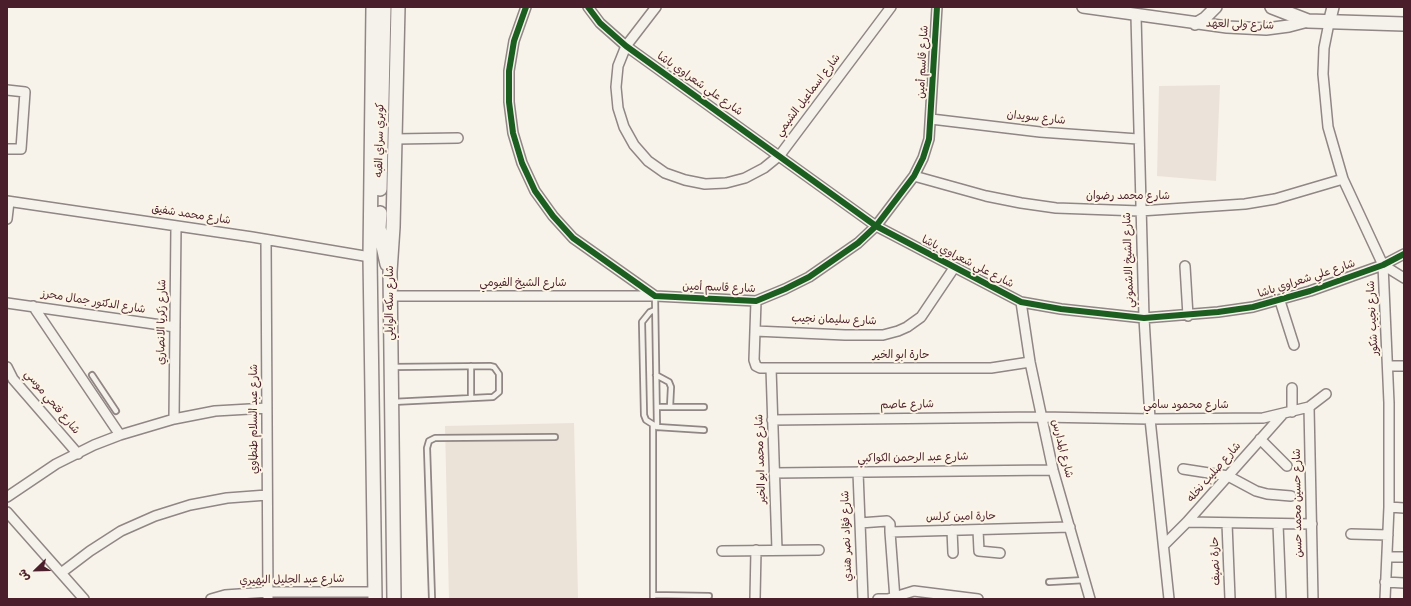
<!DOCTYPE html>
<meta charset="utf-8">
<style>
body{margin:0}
#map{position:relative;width:1411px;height:606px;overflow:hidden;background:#f7f3ea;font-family:"Gochi Hand","Playpen Sans Arabic",sans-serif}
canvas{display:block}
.frame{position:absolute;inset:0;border:8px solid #4a1f2b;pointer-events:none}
.north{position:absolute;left:16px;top:550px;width:40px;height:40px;-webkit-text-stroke:3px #fcf5e5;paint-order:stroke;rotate:247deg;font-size:11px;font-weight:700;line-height:16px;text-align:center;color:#4a1f2b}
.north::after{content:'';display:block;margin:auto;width:14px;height:18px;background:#4a1f2b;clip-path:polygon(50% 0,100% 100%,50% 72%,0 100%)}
</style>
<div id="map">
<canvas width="1411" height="606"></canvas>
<div class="frame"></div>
<div class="north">ش</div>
</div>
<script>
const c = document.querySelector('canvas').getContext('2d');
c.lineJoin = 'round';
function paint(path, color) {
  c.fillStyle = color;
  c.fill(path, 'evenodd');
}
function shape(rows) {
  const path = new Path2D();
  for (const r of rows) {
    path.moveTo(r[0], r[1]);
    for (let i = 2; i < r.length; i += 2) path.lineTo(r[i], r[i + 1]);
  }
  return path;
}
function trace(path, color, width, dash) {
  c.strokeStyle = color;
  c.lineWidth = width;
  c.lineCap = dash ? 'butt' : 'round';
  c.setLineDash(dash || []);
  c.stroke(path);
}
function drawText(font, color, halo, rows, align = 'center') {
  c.font = font + ' "Gochi Hand","Playpen Sans Arabic",sans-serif';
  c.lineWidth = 4;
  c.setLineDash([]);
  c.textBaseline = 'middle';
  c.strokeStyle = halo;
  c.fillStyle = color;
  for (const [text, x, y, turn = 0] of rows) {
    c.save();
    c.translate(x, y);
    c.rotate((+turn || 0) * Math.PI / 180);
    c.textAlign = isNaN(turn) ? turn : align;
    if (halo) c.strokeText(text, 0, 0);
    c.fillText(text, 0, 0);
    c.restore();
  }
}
paint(shape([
 [1220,85,1216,181,1157,176,1159,86]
]), '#ebe3d9');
paint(shape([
 [574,423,578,599,449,599,445,426]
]), '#ebe2d8');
const service = shape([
 [655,296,657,427],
 [655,310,650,312,642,322,644,415,646,420,657,427,704,430],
 [471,366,471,398],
 [392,367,490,366,494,367,499,374,499,392,493,397,392,402],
 [92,375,116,411],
 [656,375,669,382,671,387,670,407],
 [657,407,704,407],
 [1049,582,1085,580],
 [653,595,709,596],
 [432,599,427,448,429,441,435,438,555,437],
 [653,599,653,425]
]);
const minor = shape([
 [526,7,514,41,509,71,509,102,513,133,522,163,535,191,553,216,573,238,655,296,756,301,785,289,809,277,858,243,876,226,914,176,923,158,929,139,937,7],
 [588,7,600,23,626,46,876,226,1021,302,1061,309,1144,318,1218,312,1253,307,1310,291,1383,265,1404,254],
 [656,7,626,46,618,66,616,87,618,108,624,127,634,145,648,161,665,173,685,180,705,184,726,183,745,178,764,168,780,155,891,7],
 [1136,16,1144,318,1150,419,1169,599],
 [1329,23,1324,48,1323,74,1328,127,1343,179,1383,265,1389,403,1389,507,1385,599],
 [7,90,25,92,21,149,7,149],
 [931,119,1040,132,1138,139],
 [395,139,458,138],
 [914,176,986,196,1021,203,1056,208,1140,211,1245,204,1275,199,1343,179],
 [7,201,252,237,370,257],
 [7,219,9,202],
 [266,240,268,599],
 [1383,265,1404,278],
 [1185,266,1188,316],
 [390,296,655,296],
 [756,301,754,360,756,366,760,368,991,368,1030,362],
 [1280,301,1294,345],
 [1021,302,1030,362,1053,470,1090,599],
 [7,303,175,327],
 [33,306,120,435],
 [755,331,845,335,883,335,898,331,907,327,921,317,954,268],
 [1389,366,1404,366],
 [7,367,13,379,78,454],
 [771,368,777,550],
 [1309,407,1313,599],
 [1292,412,1292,388],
 [174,419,176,226],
 [772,420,1041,417,1150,419,1263,418,1309,407,1326,394],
 [1260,439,1287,466],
 [1183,469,1228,476,1256,491,1267,494,1291,496],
 [858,472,863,599],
 [774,473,1053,470],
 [7,497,56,464,94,445,120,435,174,419,215,411,267,408],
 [1389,507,1404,508],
 [7,512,84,599],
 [1187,522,1312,524],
 [860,523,887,521,890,524,890,532,1070,527],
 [1227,523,1230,599],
 [1278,524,1281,599],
 [952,530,953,553],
 [978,530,979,551,1000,553],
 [890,532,895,599],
 [1351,534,1388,535],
 [1164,545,1187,522,1282,415],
 [722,551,819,550],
 [1387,557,1404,557],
 [61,573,90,551,121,531,155,516,190,505,227,498,267,495],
 [1385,582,1404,583],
 [211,599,225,595,268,592,375,592],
 [755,599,756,550],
 [878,599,888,599,914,591,978,599]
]);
const tertiary = shape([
 [1083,7,1227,27,1266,29,1289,26,1308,21],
 [1329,23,1333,7],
 [1195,24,1205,18,1216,7]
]);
const secondary = shape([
 [373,7,370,257,375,599],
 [1272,7,1308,21,1404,24],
 [380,189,384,7],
 [380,213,379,228,387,264],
 [394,599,390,272,393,227,398,7]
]);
trace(service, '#908684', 8);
trace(minor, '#908684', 12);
trace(tertiary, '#908684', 14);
trace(secondary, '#908684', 16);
trace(service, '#f5f2ec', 4.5);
trace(minor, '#f5f2ec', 9);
trace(tertiary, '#f5f2ec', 11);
trace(secondary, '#f5f2ec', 13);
trace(shape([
 [526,7,514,41,509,71,509,102,513,133,522,163,535,191,553,216,573,238,655,296,756,301,785,289,809,277,858,243,876,226,914,176,923,158,929,139,937,7],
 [588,7,600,23,626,46,876,226,1021,302,1061,309,1144,318,1218,312,1253,307,1310,291,1383,265,1404,254]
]), '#1b5e20', 6);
drawText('11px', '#4a1f2b', '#fcf5e5', [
 ["شارع ولى العهد",1240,26,2],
 ["شارع قاسم أمين",924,62,-87],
 ["شارع علي شعراوي باشا",699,85,35],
 ["شارع اسماعيل الشيمي",809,96,-53],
 ["شارع سويدان",1036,119,6],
 ["كوبري سراي القبه",381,140,-89],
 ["شارع محمد رضوان",1128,197],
 ["شارع محمد شفيق",191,216,9],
 ["شارع الشيخ الاشموني",1130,260,-92],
 ["شارع علي شعراوي باشا",967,263,27],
 ["شارع علي شعراوي باشا",1307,280,-18],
 ["شارع الشيخ الفيومي",523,284],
 ["شارع قاسم أمين",719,289,2],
 ["شارع الدكتور جمال محرز",93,303,9],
 ["شارع سكه الوايلي",391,303,-90],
 ["شارع نجيب شكور",1374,318,-93],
 ["شارع سليمان نجيب",834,321,2],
 ["شارع زكريا الانصاري",163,322,-89],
 ["حارة ابو الخير",901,356],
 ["شارع فتحي موسي",51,403,50],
 ["شارع عاصم",907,406,-1],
 ["شارع محمود سامي",1186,406],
 ["شارع عبد السلام طنطاوي",255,419,-90],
 ["شارع المدارس",1061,449,76],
 ["شارع محمد ابو الخير",762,459,-92],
 ["شارع عبد الرحمن الكواكبي",913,459,-1],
 ["شارع صليب نخله",1215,473,-49],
 ["شارع حسين محمد حسن",1299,503,-91],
 ["حارة امين كرلس",961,518,-1],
 ["شارع فؤاد نصر هندي",848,536,-92],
 ["حارة نصيف",1217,561,-92],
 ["شارع عبد الجليل البهيري",292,581,-1]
]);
</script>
